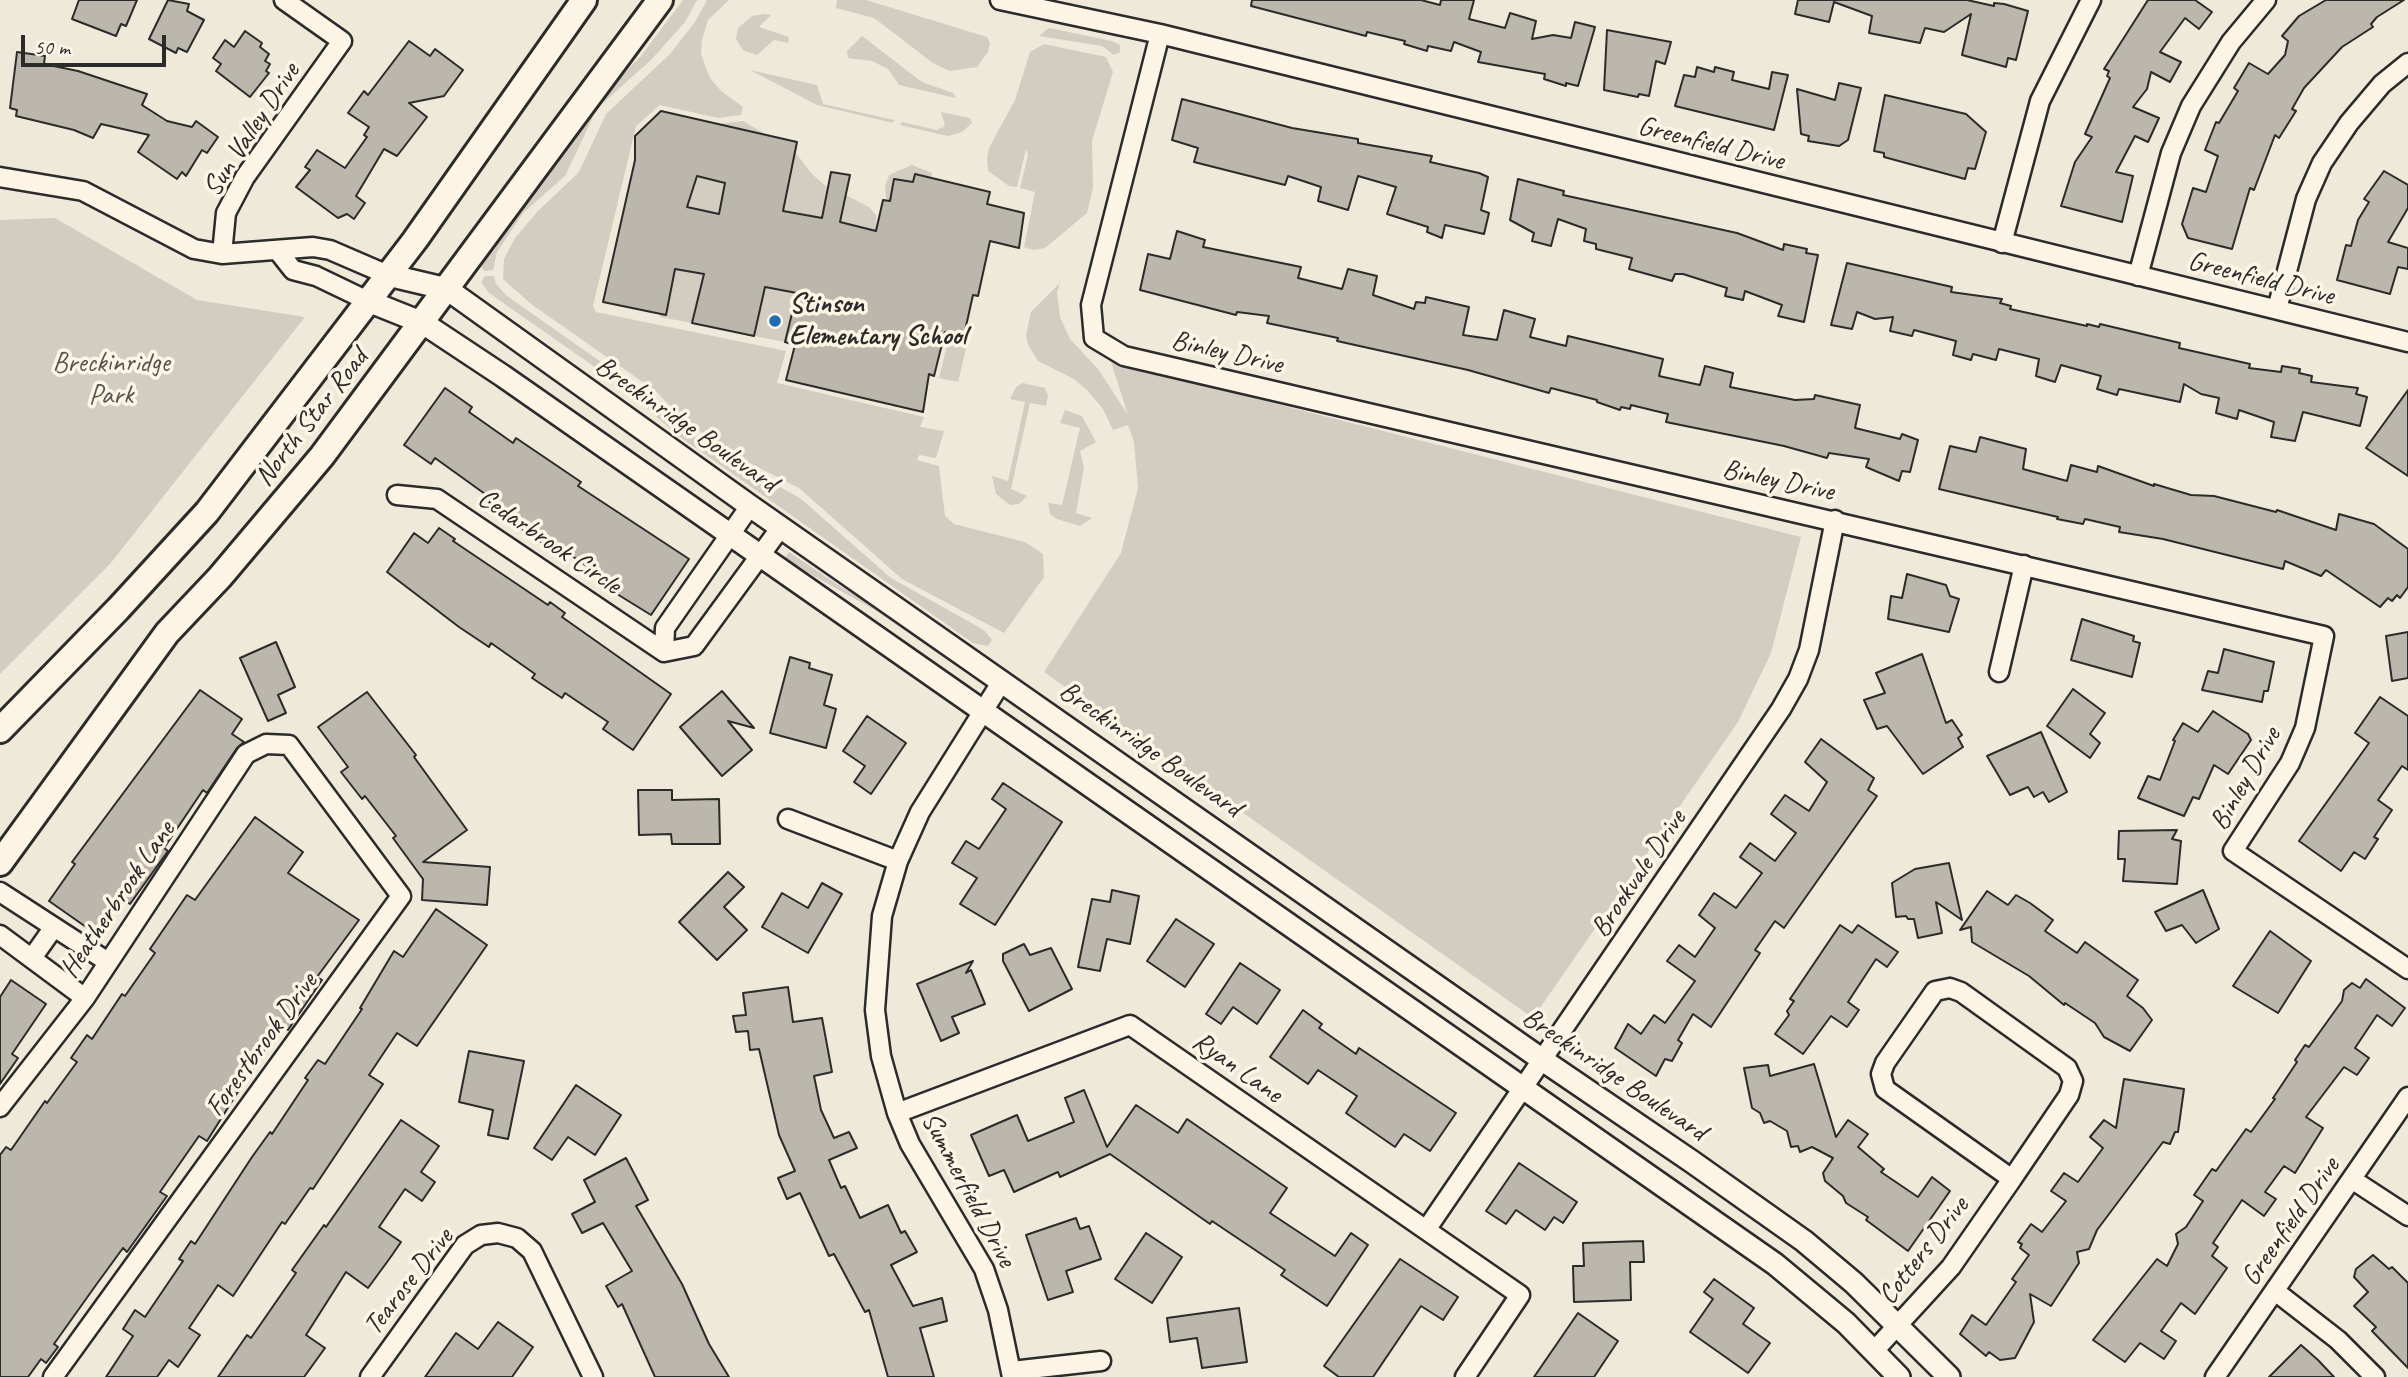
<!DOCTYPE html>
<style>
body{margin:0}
#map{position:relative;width:2408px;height:1377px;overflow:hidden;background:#efe9da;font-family:Caveat,sans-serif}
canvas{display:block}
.scale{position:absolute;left:21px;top:35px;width:145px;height:32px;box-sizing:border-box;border:4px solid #2b2b2b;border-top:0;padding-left:9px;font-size:21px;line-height:24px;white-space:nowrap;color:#2b2b2b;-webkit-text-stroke:5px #fcf5e5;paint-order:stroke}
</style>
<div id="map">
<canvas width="2408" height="1377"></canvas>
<div class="scale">50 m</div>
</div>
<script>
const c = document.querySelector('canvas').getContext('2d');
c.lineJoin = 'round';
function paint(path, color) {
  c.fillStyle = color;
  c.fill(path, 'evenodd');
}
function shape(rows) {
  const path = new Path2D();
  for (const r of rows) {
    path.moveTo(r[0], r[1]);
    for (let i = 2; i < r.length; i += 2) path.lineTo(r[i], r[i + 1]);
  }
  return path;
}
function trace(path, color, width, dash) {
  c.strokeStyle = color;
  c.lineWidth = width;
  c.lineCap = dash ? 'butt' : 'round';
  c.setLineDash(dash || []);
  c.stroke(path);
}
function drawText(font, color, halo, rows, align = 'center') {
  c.font = font + ' Caveat,sans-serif';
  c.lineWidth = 7;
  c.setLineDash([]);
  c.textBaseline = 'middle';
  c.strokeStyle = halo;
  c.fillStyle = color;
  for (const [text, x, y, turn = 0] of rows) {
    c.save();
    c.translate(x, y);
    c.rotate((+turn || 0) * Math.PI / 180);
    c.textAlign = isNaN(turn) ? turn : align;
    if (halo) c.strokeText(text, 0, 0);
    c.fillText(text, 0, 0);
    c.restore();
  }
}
paint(shape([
 [683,0,697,0,685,22,651,60,603,103,601,102,603,95,641,56],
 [707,0,729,0,708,20,702,40,701,54,710,78,721,91,743,107,741,115,718,118,660,105,636,126,593,306,596,312,786,351,777,383,924,417,920,427,944,431,936,458,919,455,917,460,939,466,945,516,954,524,1025,542,1043,554,1044,577,1004,633,902,579,799,488,732,454,680,418,657,392,531,304,503,279,504,259,515,238,537,212,579,172,606,114,670,54,695,22],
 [837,0,866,0,987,37,990,43,988,52,977,67,950,71,933,63,874,18,836,8],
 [765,14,771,15,759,27,789,37,788,43,774,40,757,55,743,50,736,39,738,28,752,16],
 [1049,28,1112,41,1120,45,1120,52,1114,55,1102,46,1039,36],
 [862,36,922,82,953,93,956,98,899,85,888,69,872,61,848,58,847,51],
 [1044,44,1106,57,1113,72,1092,141,1093,188,1087,213,1045,248,1033,250,1024,247,1035,192,1020,188,1028,155,1026,149,1017,187,1009,186,988,171,987,159,989,148,1015,100,1030,52],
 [750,70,817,85,823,104,894,120,893,123,817,105],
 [591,112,594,115,565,176,523,213,497,252,493,270,485,271,480,266,486,253,494,250,503,231],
 [941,112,970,118,972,123,962,132,948,136,900,125,902,122,937,130,945,126],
 [743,121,765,134,733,128,736,130,719,214,687,207,697,176,717,181,717,124],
 [795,152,812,174,828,188,822,218,783,211],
 [912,165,932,173,931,178,915,174,913,182,894,179,890,201,886,198,885,187,889,175],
 [846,195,869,207,876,215,877,231,840,222],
 [55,218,197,300,305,317,110,564,0,674,0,220],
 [674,267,704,274,692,323,660,317],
 [485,276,494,276,496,284,507,296,621,376,674,423,730,460,800,498,891,578,984,630,992,640,988,646,973,643,676,434,622,386,489,293,481,282],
 [1060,283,1057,292,1060,317,1070,339,1098,369,1128,415,1111,362,1801,537,1771,653,1738,722,1533,1018,1044,672,1121,553,1138,488,1134,442,1128,425,1113,430,1103,409,1087,390,1074,379,1038,361,1028,345,1026,335,1031,312],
 [765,287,797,293,785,342,754,336],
 [948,341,966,349,958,382,939,378],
 [1023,383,1045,388,1048,396,1046,406,1030,403,1011,489,1027,496,1019,504,1010,505,996,494,992,476,1008,481,1025,402,1010,399,1016,387],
 [1065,410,1082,416,1096,442,1080,451,1084,467,1076,513,1092,518,1080,526,1057,519,1050,514,1049,508,1048,503,1062,505,1080,428,1060,423],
 [789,552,846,590,881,607,960,660,956,666,875,610,796,566,785,558]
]), '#d2cdc0');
const building = shape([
 [79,0,137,0,126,26,121,24,116,36,72,19,79,0],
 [168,0,189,4,187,11,204,20,187,52,178,48,176,53,149,39,168,0],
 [1252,0,1421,0,1440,5,1441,0,1474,0,1469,19,1505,28,1510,13,1536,21,1532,39,1553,35,1571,38,1575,22,1595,27,1578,86,1566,83,1566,86,1544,79,1545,74,1478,62,1481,52,1454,42,1451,51,1428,46,1427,51,1404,44,1405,41,1367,32,1366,36,1251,6,1252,0],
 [1798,0,1967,0,1994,6,1994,3,2004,4,2028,11,2016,60,2008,58,2006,67,1962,55,1971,14,1944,32,1925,28,1920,43,1869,33,1872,16,1834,2,1829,22,1795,14,1798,0],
 [2148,0,2195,0,2212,12,2199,29,2185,18,2160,52,2181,62,2170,82,2151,72,2147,89,2133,107,2159,118,2148,142,2135,136,2116,172,2133,176,2122,222,2061,206,2075,162,2092,137,2085,134,2110,78,2107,76,2109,71,2104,69,2148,0],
 [2326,0,2404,0,2377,17,2371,24,2373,27,2342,47,2304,88,2292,109,2296,111,2279,138,2275,135,2254,190,2250,188,2232,249,2188,238,2182,224,2193,188,2206,192,2218,156,2205,150,2216,122,2219,123,2238,91,2234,88,2249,63,2268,74,2285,55,2288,41,2282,36,2299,16,2326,0],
 [1607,30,1671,42,1665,64,1656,61,1649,96,1639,94,1638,97,1604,90,1607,30],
 [245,31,262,43,260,47,269,54,265,61,270,64,266,71,269,73,250,97,216,71,221,64,213,58,225,40,234,47,245,31],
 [409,41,430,56,435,49,463,70,444,96,409,103,427,117,397,156,384,149,356,196,365,203,354,219,347,214,338,218,296,187,310,170,305,167,317,150,345,168,367,137,364,135,369,127,348,113,364,91,368,95,409,41],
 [17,52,45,56,44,64,78,71,147,94,142,105,167,121,192,127,196,121,218,137,207,153,202,150,186,176,182,172,177,179,138,152,149,135,101,124,93,138,74,130,16,116,17,110,10,108,17,52],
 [1697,67,1714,72,1715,67,1734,72,1732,80,1769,89,1772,72,1788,75,1774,130,1675,106,1684,75,1695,77,1697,67],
 [1839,83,1861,88,1848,140,1839,146,1808,141,1809,136,1801,134,1797,89,1835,100,1839,83],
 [1885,95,1966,114,1986,132,1975,169,1968,168,1965,179,1884,157,1884,153,1874,151,1885,95],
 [1182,99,1292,128,1358,139,1358,143,1432,156,1430,162,1479,173,1488,177,1481,210,1489,213,1484,234,1445,225,1442,238,1427,232,1428,227,1387,214,1396,187,1358,176,1348,210,1318,201,1321,187,1288,176,1285,185,1194,162,1198,148,1172,140,1182,99],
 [661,111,797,142,783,211,822,218,831,172,850,175,840,222,876,231,883,200,890,201,894,179,913,182,915,174,990,192,987,204,1024,213,1019,248,990,241,978,296,973,295,964,335,945,332,934,376,929,374,923,412,786,380,795,345,785,342,797,293,765,287,754,336,692,323,704,274,675,269,666,315,603,302,635,160,635,136,661,111],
 [697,176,725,183,719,214,687,207,697,176],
 [2384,171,2408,185,2408,208,2388,242,2408,248,2408,269,2398,267,2390,294,2337,280,2346,245,2351,246,2358,220,2369,202,2364,199,2384,171],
 [1518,179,1564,191,1563,195,1737,233,1783,250,1784,244,1807,249,1806,253,1818,255,1804,322,1778,316,1782,305,1745,291,1743,300,1725,296,1727,288,1683,274,1675,274,1672,281,1629,269,1632,258,1596,249,1596,244,1584,241,1586,229,1558,219,1551,246,1532,241,1534,233,1510,220,1518,179],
 [1177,231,1205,240,1203,247,1301,267,1298,278,1342,289,1348,269,1377,276,1373,295,1414,309,1416,302,1425,303,1426,297,1469,307,1463,335,1497,340,1504,310,1535,319,1530,337,1566,346,1568,336,1663,359,1659,376,1700,385,1705,366,1733,373,1730,387,1795,400,1814,399,1815,395,1860,405,1855,428,1900,439,1902,434,1918,440,1910,472,1902,471,1899,481,1866,467,1869,459,1829,453,1827,458,1784,446,1666,422,1668,414,1631,405,1630,409,1621,407,1620,410,1597,402,1597,400,1551,388,1549,393,1468,370,1337,341,1338,338,1267,323,1269,316,1237,312,1236,315,1140,290,1148,254,1170,259,1177,231],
 [1847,263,1952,287,1951,292,2002,299,2000,303,2011,306,2010,309,2087,326,2087,324,2099,327,2100,324,2180,343,2179,348,2250,364,2249,368,2281,372,2282,366,2300,369,2299,373,2312,376,2311,382,2358,388,2356,394,2367,397,2360,426,2303,412,2295,441,2271,437,2274,422,2239,410,2237,419,2216,413,2219,398,2201,394,2184,384,2180,402,2119,389,2117,395,2097,389,2101,376,2061,365,2055,382,2036,376,2039,359,1999,349,1996,360,1973,354,1971,360,1953,355,1956,341,1914,330,1912,336,1890,331,1893,317,1875,319,1857,312,1852,329,1831,325,1847,263],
 [445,388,472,407,469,412,513,443,516,438,581,482,578,486,689,559,651,615,596,581,600,575,544,537,541,542,487,506,492,499,435,458,431,464,404,445,445,388],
 [2408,390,2408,476,2366,448,2408,390],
 [1980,437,2026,449,2023,469,2067,481,2071,465,2097,472,2098,466,2154,486,2154,484,2191,495,2214,496,2276,512,2277,510,2336,530,2339,514,2374,524,2408,549,2408,587,2400,598,2397,595,2392,601,2388,598,2380,607,2326,570,2321,576,2285,561,2283,569,2163,539,2119,532,2120,527,2085,519,2083,524,2057,519,2058,517,1939,489,1950,446,1976,452,1980,437],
 [439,528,455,539,453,541,548,605,550,602,565,613,562,617,671,694,633,750,603,729,608,722,565,693,562,698,532,678,535,674,491,643,489,647,459,627,387,572,414,533,428,543,439,528],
 [1907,574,1946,585,1950,596,1959,599,1949,632,1888,619,1891,596,1902,598,1907,574],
 [2082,619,2134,636,2133,641,2140,643,2132,677,2071,660,2082,619],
 [2408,632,2408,678,2392,681,2386,636,2408,632],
 [276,642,295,687,278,695,286,713,268,721,240,658,276,642],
 [2224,649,2274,662,2268,691,2264,691,2262,702,2202,690,2208,671,2218,673,2224,649],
 [1922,654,1946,723,1952,720,1962,735,1958,738,1963,747,1923,774,1887,726,1877,729,1864,700,1885,693,1876,673,1922,654],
 [790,657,810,663,809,668,832,675,824,705,836,709,826,748,770,733,790,657],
 [2073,689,2105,713,2090,734,2100,743,2090,758,2047,726,2073,689],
 [200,690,242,719,232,734,244,742,237,748,207,793,203,790,164,848,168,851,130,904,122,898,96,934,49,901,75,864,72,862,200,690],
 [722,691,754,728,728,721,752,750,722,776,680,727,722,691],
 [367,692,416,755,414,757,467,830,423,862,490,867,487,905,422,900,423,879,393,838,396,836,365,796,362,799,341,772,348,767,318,727,367,692],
 [2380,697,2408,716,2408,770,2402,766,2378,800,2392,810,2374,837,2378,839,2365,859,2354,852,2341,871,2299,841,2369,743,2355,733,2380,697],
 [2213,711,2248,734,2251,740,2228,774,2214,765,2199,799,2193,797,2184,816,2138,798,2148,776,2160,780,2175,741,2173,740,2183,723,2198,732,2213,711],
 [867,716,906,743,871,794,854,782,865,766,843,751,867,716],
 [2041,732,2067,792,2049,802,2043,792,2034,797,2028,787,2010,795,1987,756,2041,732],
 [1821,739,1874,778,1868,790,1877,796,1784,928,1775,921,1755,950,1760,953,1711,1027,1693,1014,1678,1040,1682,1043,1672,1061,1665,1059,1656,1076,1615,1048,1628,1024,1641,1034,1654,1015,1665,1023,1695,981,1667,961,1679,945,1695,957,1715,928,1699,915,1714,893,1736,908,1762,873,1740,857,1750,843,1775,861,1796,833,1771,814,1785,795,1809,811,1827,782,1805,762,1821,739],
 [1003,783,1062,822,995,925,960,904,977,878,952,863,966,841,979,849,1006,809,992,799,1003,783],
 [638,790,672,790,672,800,719,799,720,844,672,844,671,834,639,835,638,790],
 [255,817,303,852,288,873,359,920,317,977,322,980,288,1030,280,1025,207,1141,199,1136,160,1192,167,1196,127,1252,123,1248,96,1285,54,1344,58,1347,46,1363,41,1359,28,1377,0,1377,0,1155,6,1147,11,1150,45,1101,47,1103,77,1062,71,1058,87,1035,92,1039,122,994,125,996,155,953,150,949,187,895,195,900,255,817],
 [2177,830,2172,839,2181,841,2177,884,2123,881,2125,859,2118,859,2119,831,2177,830],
 [1949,863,1962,920,1936,902,1942,933,1918,938,1914,919,1908,919,1906,916,1896,917,1892,883,1915,869,1949,863],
 [728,872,744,887,724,907,747,930,717,960,679,922,728,872],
 [822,883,842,894,808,953,762,927,782,893,808,908,822,883],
 [1112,890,1139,896,1130,944,1107,939,1100,971,1078,967,1092,899,1110,902,1112,890],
 [2203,890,2219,929,2196,943,2182,925,2166,931,2155,912,2203,890],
 [1987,891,2008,905,2016,895,2030,903,2053,920,2045,931,2077,953,2085,942,2138,980,2127,996,2143,1008,2152,1020,2130,1051,2104,1037,2095,1023,2065,1003,2064,1005,2029,976,1972,942,1971,927,1960,930,1987,891],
 [436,909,487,945,417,1046,397,1033,369,1075,383,1084,313,1189,310,1188,285,1224,282,1222,233,1296,218,1285,189,1328,200,1335,178,1367,169,1360,157,1377,106,1377,133,1336,123,1329,135,1310,145,1317,183,1261,179,1259,191,1241,195,1244,252,1157,270,1132,272,1134,308,1080,305,1078,318,1060,325,1064,362,1009,360,1008,394,951,403,957,436,909],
 [1176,919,1214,944,1185,987,1147,961,1176,919],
 [1840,925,1852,933,1858,925,1898,952,1887,967,1876,959,1848,1002,1859,1010,1847,1027,1831,1016,1803,1054,1775,1034,1789,1015,1787,1011,1794,1001,1790,999,1840,925],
 [2270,931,2311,961,2278,1013,2233,986,2270,931],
 [1024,944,1030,955,1051,948,1072,989,1029,1011,1003,961,1003,954,1024,944],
 [973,961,966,973,971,970,985,1004,952,1017,959,1033,941,1041,917,984,973,961],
 [1240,963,1280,990,1257,1024,1233,1007,1221,1024,1206,1014,1240,963],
 [2366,979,2405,1008,2392,1026,2377,1015,2355,1048,2369,1058,2357,1075,2344,1067,2306,1117,2323,1128,2295,1173,2284,1166,2265,1192,2276,1199,2264,1216,2242,1200,2213,1243,2218,1247,2212,1256,2227,1268,2195,1314,2181,1303,2161,1331,2176,1341,2164,1359,2140,1343,2125,1362,2093,1340,2157,1259,2167,1266,2178,1244,2176,1234,2186,1227,2203,1201,2194,1195,2212,1169,2216,1171,2246,1129,2251,1132,2275,1099,2273,1098,2297,1062,2295,1060,2305,1045,2309,1047,2342,1001,2344,990,2352,983,2360,988,2366,979],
 [11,980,46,1004,12,1054,18,1058,0,1084,0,997,11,980],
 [788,987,793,1022,822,1018,832,1072,814,1076,821,1110,834,1138,849,1132,857,1148,829,1160,841,1188,845,1186,860,1218,888,1205,901,1233,905,1231,917,1252,891,1265,913,1306,942,1298,947,1321,920,1328,934,1377,888,1377,869,1310,865,1312,834,1254,829,1256,800,1193,787,1199,778,1178,795,1171,779,1135,759,1049,750,1050,748,1031,736,1032,733,1016,746,1015,743,993,788,987],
 [1303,1010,1322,1024,1319,1028,1356,1054,1359,1048,1456,1113,1430,1151,1404,1134,1395,1147,1346,1113,1357,1096,1318,1070,1308,1084,1270,1057,1303,1010],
 [469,1051,524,1061,508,1139,488,1135,493,1110,459,1102,469,1051],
 [1814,1064,1836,1137,1848,1120,1868,1134,1858,1147,1884,1169,1881,1172,1918,1197,1932,1177,1950,1191,1908,1251,1866,1220,1868,1217,1846,1203,1843,1196,1825,1181,1823,1173,1833,1158,1812,1147,1800,1152,1798,1146,1791,1147,1787,1131,1770,1121,1764,1123,1760,1113,1752,1108,1744,1068,1768,1065,1770,1076,1814,1064],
 [2124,1079,2184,1089,2178,1132,2175,1132,2170,1144,2163,1142,2097,1230,2089,1249,2077,1252,2079,1263,2051,1306,2030,1294,2034,1322,2015,1358,2000,1360,1989,1352,1986,1356,1960,1334,1972,1315,1986,1325,2016,1282,2012,1279,2029,1255,2020,1248,2022,1244,2018,1242,2031,1224,2042,1232,2066,1201,2051,1191,2064,1173,2078,1182,2103,1148,2090,1137,2104,1120,2116,1128,2124,1079],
 [576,1085,621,1115,595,1155,568,1137,552,1160,534,1148,576,1085],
 [1084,1090,1107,1147,1136,1105,1178,1133,1187,1119,1287,1188,1270,1213,1335,1256,1351,1233,1368,1245,1327,1306,1281,1275,1285,1270,1212,1221,1210,1224,1110,1154,1060,1177,1058,1172,1014,1192,1004,1170,989,1176,971,1135,1017,1115,1028,1141,1074,1122,1065,1098,1084,1090],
 [401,1120,439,1146,421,1172,435,1182,422,1201,405,1189,379,1227,401,1242,390,1258,368,1288,346,1272,306,1335,325,1348,304,1377,218,1377,247,1335,251,1338,296,1273,292,1270,324,1225,326,1227,401,1120],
 [626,1158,648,1200,636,1206,682,1284,709,1344,729,1377,655,1377,622,1304,618,1307,606,1286,632,1271,603,1223,582,1233,572,1214,595,1202,584,1180,626,1158],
 [1519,1163,1577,1202,1563,1223,1554,1217,1545,1230,1516,1210,1506,1224,1486,1211,1519,1163],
 [1076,1218,1080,1229,1089,1226,1101,1259,1066,1271,1073,1292,1048,1300,1026,1235,1076,1218],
 [1146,1233,1182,1257,1152,1303,1115,1279,1146,1233],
 [1643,1241,1644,1262,1630,1262,1631,1300,1574,1302,1573,1266,1584,1266,1583,1243,1643,1241],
 [2373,1255,2389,1269,2392,1267,2408,1283,2408,1368,2372,1331,2376,1327,2354,1306,2368,1292,2354,1277,2356,1269,2373,1255],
 [1400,1259,1458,1297,1443,1320,1421,1306,1373,1377,1339,1377,1324,1366,1400,1259],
 [1714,1279,1754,1308,1743,1324,1770,1343,1748,1373,1690,1332,1713,1299,1704,1292,1714,1279],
 [1239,1308,1247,1362,1202,1368,1197,1338,1170,1342,1167,1318,1239,1308],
 [1578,1313,1618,1341,1594,1377,1534,1377,1578,1313],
 [498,1322,533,1347,512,1377,425,1377,456,1333,478,1349,498,1322],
 [2301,1345,2318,1360,2334,1377,2269,1377,2301,1345]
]);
paint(building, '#bcb7ac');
trace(building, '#2b2b2b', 2);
const minor = shape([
 [1000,0,1160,34,2408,342],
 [1160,34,1091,305,1094,338,1124,356,2324,636,2305,728,2290,763,2233,851,2408,969],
 [0,177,83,191,194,249,222,254,313,247,330,250,388,275],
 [2002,243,2040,101,2091,0],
 [278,251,293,270,316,276,368,301],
 [222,254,226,213,245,177,342,41,284,0],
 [2138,276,2171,153,2191,106,2231,42,2266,0],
 [2277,309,2306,199,2322,163,2349,123,2382,84,2408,63],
 [397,495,437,499,664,652,694,646,781,527],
 [664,652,665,628,750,506],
 [1999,672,2024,565],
 [1002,681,920,812,898,861,882,916,875,1010,881,1056,897,1113,910,1144,984,1269,998,1310,1012,1377],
 [788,819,898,861],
 [0,892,108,962],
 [0,935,85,998],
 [32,958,54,927],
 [1950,988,1961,992,2067,1068,2073,1081,2069,1095,2012,1179,1885,1089,1881,1074,1885,1063,1935,991,1950,988],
 [0,1107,85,998,246,754,266,744,289,745,401,896,53,1377],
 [897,1113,1130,1025,1520,1295,1465,1377],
 [2353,1180,2408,1216],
 [1426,1230,1781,709,1798,679,1809,650,1835,520],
 [2275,1291,2338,1340,2375,1377],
 [1874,1351,1951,1267,2012,1179],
 [1012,1371,1101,1361],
 [370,1377,465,1245,481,1235,498,1233,517,1238,532,1251,593,1377],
 [2215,1377,2408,1097]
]);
const tertiary = shape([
 [388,275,447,289,750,506,1544,1061,1691,1161,1804,1241,1854,1283,1949,1377],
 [368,301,423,323,503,376,1775,1264,1846,1323,1899,1377]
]);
const secondary = shape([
 [0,730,118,609,207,512,415,240,584,0],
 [0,863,167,633,220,577,322,456,660,0]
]);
trace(minor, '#2b2b2b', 23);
trace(tertiary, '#2b2b2b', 26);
trace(secondary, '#2b2b2b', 30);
trace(minor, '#fcf5e5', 18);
trace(tertiary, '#fcf5e5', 21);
trace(secondary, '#fcf5e5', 24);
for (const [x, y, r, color] of [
 [775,321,7,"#1f6fb2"]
]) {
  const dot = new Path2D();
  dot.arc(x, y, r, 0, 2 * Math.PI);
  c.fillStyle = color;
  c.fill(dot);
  trace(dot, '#fcf5e5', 2.5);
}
drawText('28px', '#2b2b2b', '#fcf5e5', [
 ["Sun Valley Drive",252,130,-57],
 ["Greenfield Drive",1711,144,14],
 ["Greenfield Drive",2261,279,14],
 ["Binley Drive",1227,353,13],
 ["North Star Road",312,418,-52],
 ["Breckinridge Boulevard",686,425,35],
 ["Binley Drive",1778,481,12],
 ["Cedarbrook Circle",549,542,34],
 ["Breckinridge Boulevard",1150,750,35],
 ["Binley Drive",2246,779,-60],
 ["Brookvale Drive",1639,874,-56],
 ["Heatherbrook Lane",118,900,-56],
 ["Forestbrook Drive",262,1045,-54],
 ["Ryan Lane",1237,1068,35],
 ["Breckinridge Boulevard",1614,1075,34],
 ["Summerfield Drive",968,1190,62],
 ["Greenfield Drive",2291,1222,-55],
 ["Cotters Drive",1924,1251,-52],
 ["Tearose Drive",409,1282,-52]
]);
drawText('bold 28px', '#2b2b2b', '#fcf5e5', [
 ["Stinson",789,305],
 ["Elementary School",789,337]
], 'left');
drawText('28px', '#555450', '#fcf5e5', [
 ["Breckinridge",111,364],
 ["Park",111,396]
]);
</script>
